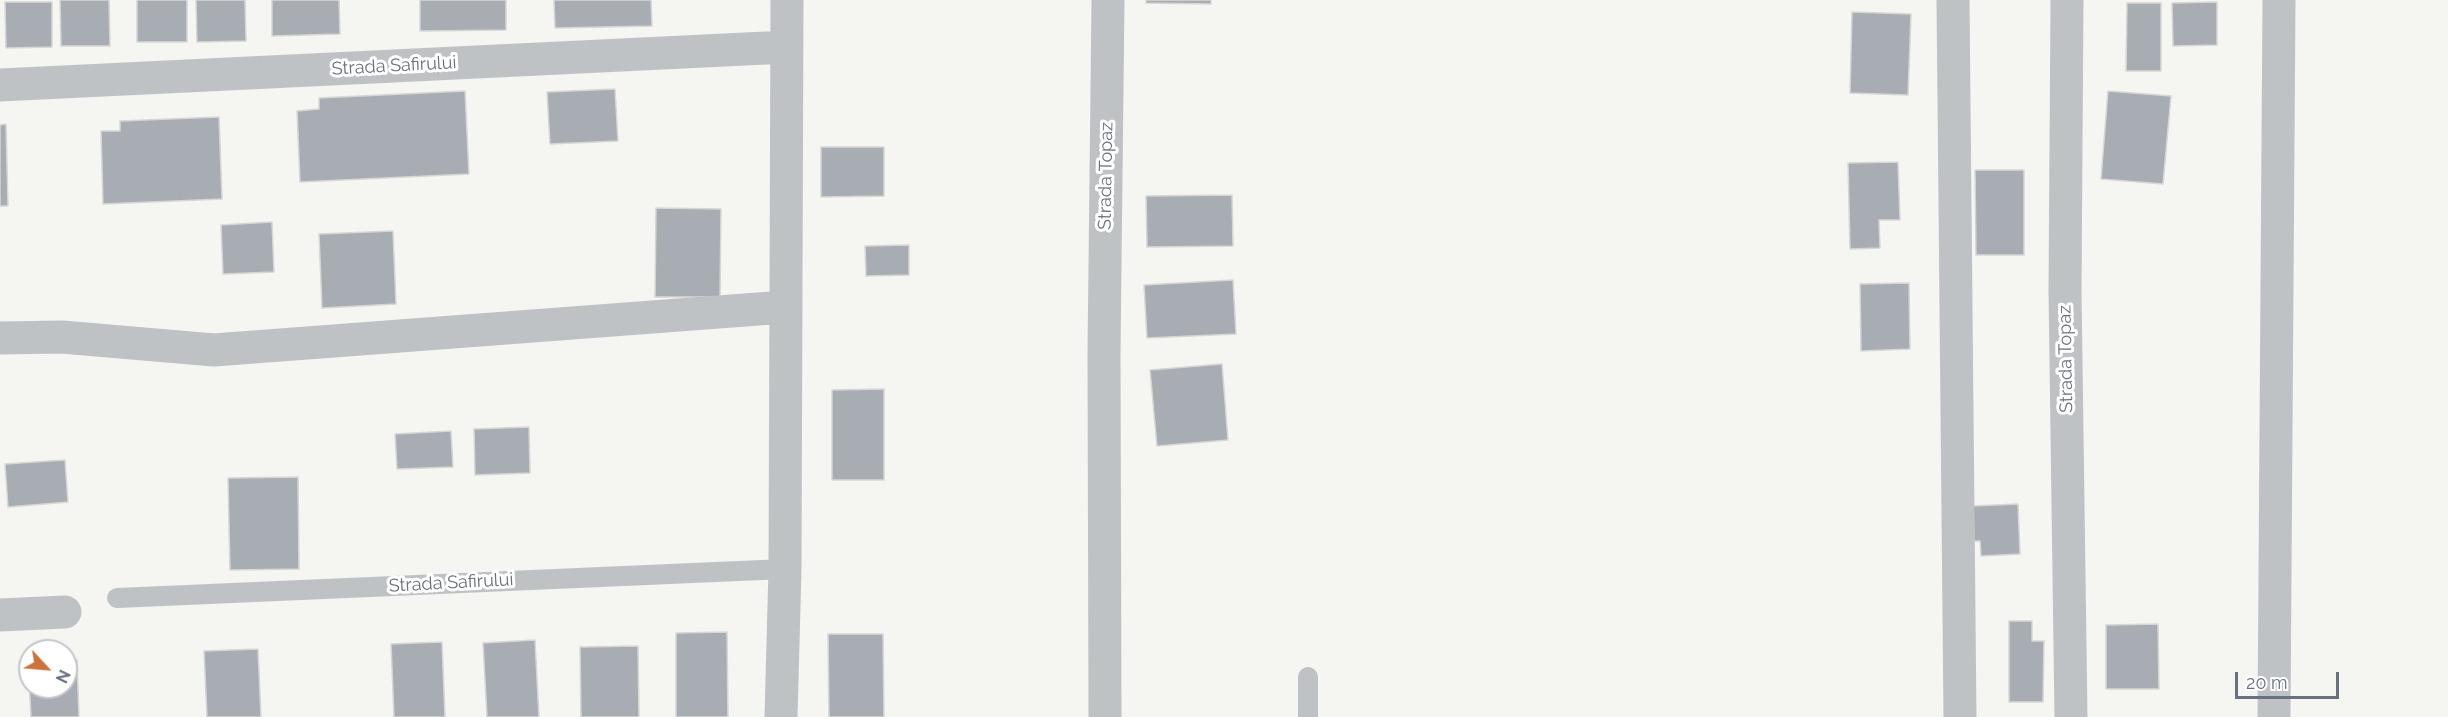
<!DOCTYPE html>
<style>
body{margin:0}
#map{position:relative;width:2448px;height:717px;overflow:hidden;background:#f5f5f2;font-family:Raleway,sans-serif}
canvas{display:block}
.north{position:absolute;left:18px;top:639px;width:60px;height:60px;box-sizing:border-box;background:#fff;border:2px solid #c3c6cc;border-radius:50%;rotate:116deg;font-size:16px;font-weight:700;line-height:24px;text-align:center;color:#68717f}
.north::after{content:'';display:block;margin:auto;width:21px;height:27px;background:#cc723b;clip-path:polygon(50% 0,100% 100%,50% 72%,0 100%)}
.scale{position:absolute;left:2235px;top:672px;width:104px;height:27px;box-sizing:border-box;border:3px solid #68717f;border-top:0;padding-left:8px;font-size:18px;line-height:21px;white-space:nowrap;color:#68717f;-webkit-text-stroke:4px #fff;paint-order:stroke}
</style>
<div id="map">
<canvas width="2448" height="717"></canvas>
<div class="north">N</div>
<div class="scale">20 m</div>
</div>
<script>
const c = document.querySelector('canvas').getContext('2d');
c.lineJoin = 'round';
function paint(path, color) {
  c.fillStyle = color;
  c.fill(path, 'evenodd');
}
function shape(rows) {
  const path = new Path2D();
  for (const r of rows) {
    path.moveTo(r[0], r[1]);
    for (let i = 2; i < r.length; i += 2) path.lineTo(r[i], r[i + 1]);
  }
  return path;
}
function trace(path, color, width, dash) {
  c.strokeStyle = color;
  c.lineWidth = width;
  c.lineCap = dash ? 'butt' : 'round';
  c.setLineDash(dash || []);
  c.stroke(path);
}
function drawText(font, color, halo, rows, align = 'center') {
  c.font = font + ' Raleway,sans-serif';
  c.lineWidth = 6;
  c.setLineDash([]);
  c.textBaseline = 'middle';
  c.strokeStyle = halo;
  c.fillStyle = color;
  for (const [text, x, y, turn = 0] of rows) {
    c.save();
    c.translate(x, y);
    c.rotate((+turn || 0) * Math.PI / 180);
    c.textAlign = isNaN(turn) ? turn : align;
    if (halo) c.strokeText(text, 0, 0);
    c.fillText(text, 0, 0);
    c.restore();
  }
}
const building = shape([
 [60,0,109,0,110,46,61,46,60,0],
 [137,0,187,0,187,42,137,42,137,0],
 [196,0,245,0,246,41,197,42,196,0],
 [272,0,339,0,340,34,272,36,272,0],
 [420,0,506,0,506,30,420,31,420,0],
 [554,0,651,0,652,26,555,28,554,0],
 [1146,0,1211,0,1211,4,1146,3,1146,0],
 [5,2,52,2,52,47,6,48,5,2],
 [2217,2,2217,45,2173,46,2172,3,2217,2],
 [2127,3,2161,3,2161,71,2126,71,2127,3],
 [1852,12,1911,14,1908,95,1850,93,1852,12],
 [615,89,618,141,550,144,547,92,615,89],
 [465,91,469,174,300,182,297,111,319,109,319,98,465,91],
 [2108,91,2171,96,2163,184,2101,179,2108,91],
 [219,117,222,199,103,204,101,131,120,131,120,121,219,117],
 [6,124,8,206,0,206,0,125,6,124],
 [821,147,884,147,884,196,821,197,821,147],
 [1898,162,1900,220,1879,220,1880,248,1850,249,1848,163,1898,162],
 [1975,170,2024,170,2024,255,1976,255,1975,170],
 [1232,195,1233,246,1147,247,1146,196,1232,195],
 [656,208,721,209,720,297,655,297,656,208],
 [272,222,274,272,223,274,221,225,272,222],
 [393,231,396,304,322,308,319,234,393,231],
 [909,245,909,275,866,276,865,246,909,245],
 [1233,280,1236,334,1147,338,1144,285,1233,280],
 [1909,283,1910,349,1861,351,1860,284,1909,283],
 [1222,364,1228,440,1157,446,1150,370,1222,364],
 [884,389,884,480,832,480,832,390,884,389],
 [529,427,530,473,475,475,474,429,529,427],
 [451,431,453,467,397,469,395,434,451,431],
 [65,460,68,502,8,507,5,464,65,460],
 [298,477,299,569,230,570,228,478,298,477],
 [2018,504,2020,554,1981,556,1980,541,1974,541,1973,506,2018,504],
 [2009,621,2032,621,2032,641,2044,641,2043,702,2009,702,2009,621],
 [2158,624,2159,689,2106,689,2106,625,2158,624],
 [727,632,728,717,676,717,676,633,727,632],
 [828,634,883,634,884,717,829,717,828,634],
 [535,640,539,717,487,717,483,643,535,640],
 [442,642,445,717,394,717,391,644,442,642],
 [638,646,639,717,581,717,580,647,638,646],
 [258,649,261,717,207,717,204,651,258,649],
 [66,660,77,660,79,717,31,717,28,661,30,687,66,687,66,660]
]);
paint(building, '#a8adb3');
trace(building, '#d6d6d5', 1.5);
trace(shape([
 [117,598,785,569],
 [1308,677,1308,717]
]), '#bfc2c5', 20);
trace(shape([
 [1953,0,1960,717],
 [2067,0,2065,291,2071,717],
 [0,85,787,47],
 [0,338,62,337,214,350,785,307],
 [0,615,65,612],
 [781,717,785,569,787,0],
 [1105,717,1104,353,1108,0],
 [2274,717,2279,0]
]), '#bfc2c5', 33);
drawText('18px', '#68717f', '#fff', [
 ["Strada Safirului",394,66,-3],
 ["Strada Topaz",1106,176,-89],
 ["Strada Topaz",2066,359,-91],
 ["Strada Safirului",451,583,-3]
]);
</script>
